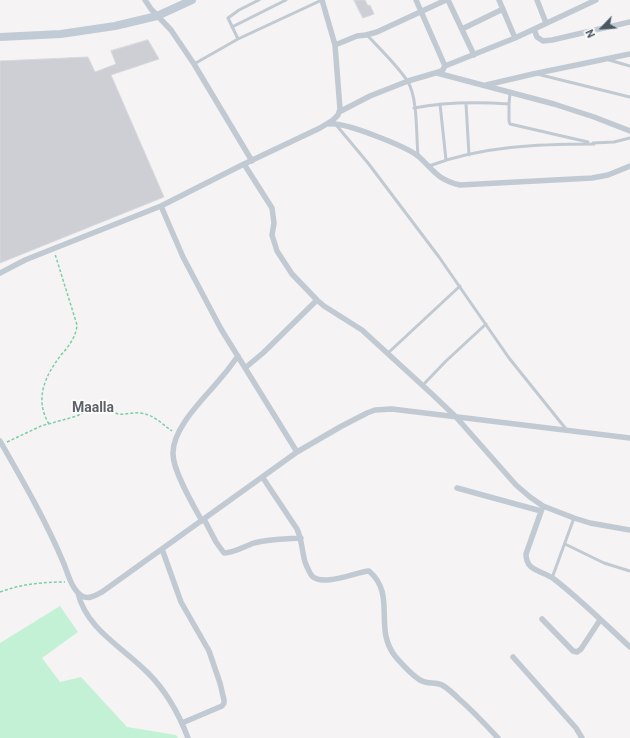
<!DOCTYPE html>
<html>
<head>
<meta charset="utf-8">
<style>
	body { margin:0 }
	#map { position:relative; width:630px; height:738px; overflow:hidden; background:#f5f3f3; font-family:Roboto,sans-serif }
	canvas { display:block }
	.north { position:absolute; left:582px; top:8px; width:40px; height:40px; -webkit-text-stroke:3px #fff; paint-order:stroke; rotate:245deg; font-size:11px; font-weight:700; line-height:16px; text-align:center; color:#4a5661 }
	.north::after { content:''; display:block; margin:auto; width:14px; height:18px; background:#4a5661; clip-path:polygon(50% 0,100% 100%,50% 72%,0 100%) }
</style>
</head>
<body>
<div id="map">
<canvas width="630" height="738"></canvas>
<div class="north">N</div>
</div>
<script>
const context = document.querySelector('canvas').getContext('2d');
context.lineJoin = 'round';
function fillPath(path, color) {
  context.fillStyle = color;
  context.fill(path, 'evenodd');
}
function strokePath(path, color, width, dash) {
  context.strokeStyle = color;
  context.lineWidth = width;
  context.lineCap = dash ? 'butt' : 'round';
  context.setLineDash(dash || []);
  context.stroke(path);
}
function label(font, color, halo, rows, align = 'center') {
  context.font = font + ' Roboto,sans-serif';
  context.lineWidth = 3;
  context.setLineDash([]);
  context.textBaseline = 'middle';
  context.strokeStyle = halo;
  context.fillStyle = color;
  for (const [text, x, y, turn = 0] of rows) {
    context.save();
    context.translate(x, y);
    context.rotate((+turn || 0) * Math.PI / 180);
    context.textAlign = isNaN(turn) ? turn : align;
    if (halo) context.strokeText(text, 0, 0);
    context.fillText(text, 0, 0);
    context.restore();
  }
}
const green = new Path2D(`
	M60 606 78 632 42 658 60 682 81 677 127 727 176 735 178 738H0V643Z`);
const building = new Path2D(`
	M354 0H365L368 6 370 5 374 14 363 18Z
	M148 40 159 59 111 75 164 197 0 263V61L88 57 95 72 116 64 111 51Z`);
const path = new Path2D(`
	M49 424C34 399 45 376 61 355 69 346 76 337 77 325L55 254
	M7 442 41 426 77 416 100 403C108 404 111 412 118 414 125 415 133 412 140 413 153 414 162 424 172 431
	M0 592C22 584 42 582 65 582`);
const lane = new Path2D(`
	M232 27 286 0
	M367 35C379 48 399 67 408 82 418 99 416 135 418 155
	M238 39 228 18 239 10 259 0
	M609 60 630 66
	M194 64 238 39 322 0
	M537 74 630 97
	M440 104 446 160
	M466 104 469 155
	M509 104V121L510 124 588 142
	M414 108C445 102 478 102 509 104L510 93
	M337 126 368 163 439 257 509 358 566 429
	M593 143 614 142 630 138
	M429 166C481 146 539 144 594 144
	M388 353 460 286
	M423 385 446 361 486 324
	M565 544 604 563 630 571
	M552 578 574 518`);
const street = new Path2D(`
	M145 0 151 9 171 30 194 64 252 161
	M416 0 445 66
	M448 0 474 55
	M499 0 515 38
	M537 0 546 23
	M462 29 503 9
	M534 29 537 37 543 41 552 40 630 22
	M335 45 357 36 366 35 377 32 446 0
	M437 73 554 104 594 117 630 131
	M486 85 533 74 630 54
	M339 112 370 96 408 81 442 71 445 66 515 38 596 0
	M329 124C345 122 405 146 418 156 434 170 437 180 460 185L592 178 608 175 630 166
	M244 164 272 208 274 223 272 235 277 251 292 274 317 300 324 306 362 330 433 395 456 417 516 485 530 497 543 506 574 518 590 523 630 530
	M161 206 183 257 221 329 297 452
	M0 273 25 260 161 206 244 164 320 128 333 120 338 115 340 109 335 45 322 0
	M245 368 263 353 317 300
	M0 441C23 481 46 521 64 564 68 574 72 590 82 596 89 600 96 595 102 592L297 452 340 427 367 413 375 410 392 409 630 438
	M263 478 297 529C302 540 302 551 305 562 307 567 309 572 312 576 323 587 356 572 369 571 397 595 373 628 395 656 402 664 412 676 422 681 428 684 436 682 442 685 449 689 454 694 459 699 473 711 485 724 498 738
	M457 488 541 511
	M543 506 526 554C526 572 542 570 554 579 581 600 605 624 630 647
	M204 519 216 542 224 553C234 553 245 546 254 543 269 539 285 539 301 538
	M202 521C193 505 173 471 173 454 172 430 201 401 215 385 223 376 231 366 238 356
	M162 549 181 602 209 651 220 683 224 700V703L222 706 182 723
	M78 593C86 629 124 648 148 673 166 691 179 714 188 738
	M542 619 573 651 577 652 581 649 600 620
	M513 657 576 728 582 738`);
const secondary = new Path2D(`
	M0 37 61 34 115 26 157 16 192 0`);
const districtNames = [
	["Maalla",93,408]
];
fillPath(green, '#c3f1d5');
fillPath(building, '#cdcfd5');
strokePath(building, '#d7d9de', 1);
strokePath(path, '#7ad0a6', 1.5, [3, 2]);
strokePath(lane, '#c1cad2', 3);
strokePath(street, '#c1cad2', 5.5);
strokePath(secondary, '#c1cbd6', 8);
label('bold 14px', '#5f6368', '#fff', districtNames);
</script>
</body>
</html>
